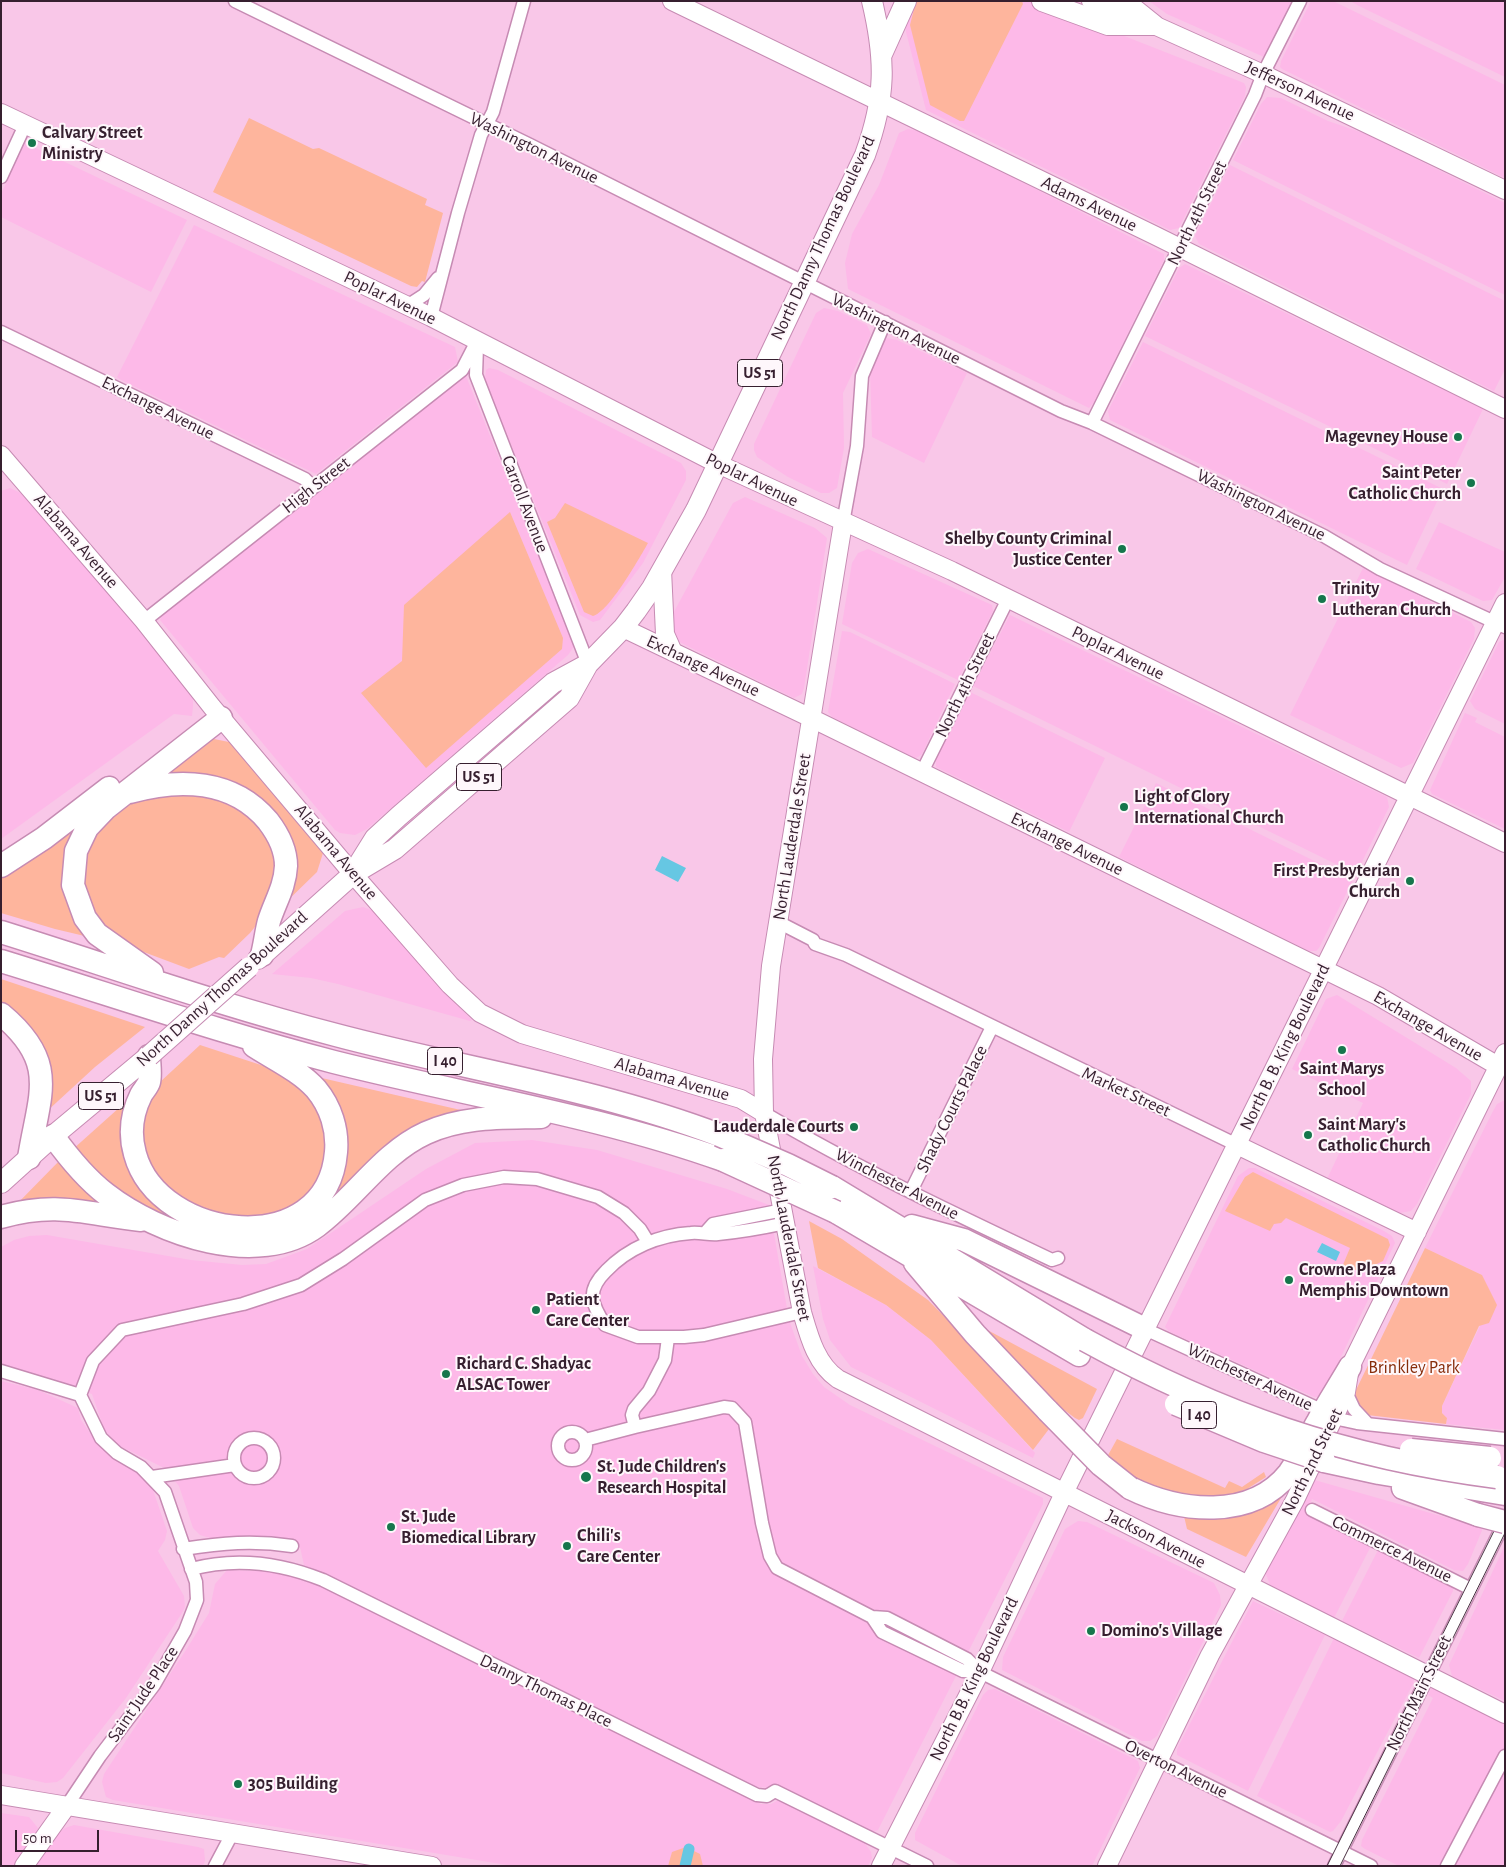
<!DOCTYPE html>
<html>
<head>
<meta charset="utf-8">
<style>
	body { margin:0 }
	#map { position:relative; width:1506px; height:1867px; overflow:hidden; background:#f9c7e8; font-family:"Alegreya Sans",sans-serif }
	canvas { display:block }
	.frame { position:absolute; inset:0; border:2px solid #361f2f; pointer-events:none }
	.scale { position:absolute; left:15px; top:1830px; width:84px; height:22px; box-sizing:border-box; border:2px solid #361f2f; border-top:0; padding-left:6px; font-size:15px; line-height:18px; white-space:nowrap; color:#361f2f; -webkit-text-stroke:4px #fef7fb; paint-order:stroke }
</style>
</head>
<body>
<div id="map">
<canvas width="1506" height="1867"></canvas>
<div class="frame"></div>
<div class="scale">50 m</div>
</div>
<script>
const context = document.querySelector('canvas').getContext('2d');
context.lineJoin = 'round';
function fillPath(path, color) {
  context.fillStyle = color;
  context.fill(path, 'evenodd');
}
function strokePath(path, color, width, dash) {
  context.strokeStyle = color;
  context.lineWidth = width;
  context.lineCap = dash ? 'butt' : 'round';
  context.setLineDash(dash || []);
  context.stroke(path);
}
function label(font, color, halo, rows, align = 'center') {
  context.font = font + ' "Alegreya Sans",sans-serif';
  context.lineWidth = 4;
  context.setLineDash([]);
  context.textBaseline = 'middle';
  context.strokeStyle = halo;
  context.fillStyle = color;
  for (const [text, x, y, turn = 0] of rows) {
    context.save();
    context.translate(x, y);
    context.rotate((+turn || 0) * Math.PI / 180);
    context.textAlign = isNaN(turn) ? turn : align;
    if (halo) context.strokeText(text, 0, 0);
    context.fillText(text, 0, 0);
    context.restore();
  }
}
const built = new Path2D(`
	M911 1H1035L1244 83 1246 87 1245 96 1179 228 1170 230 926 110 906 32V21Z
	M1149 1H1292L1264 57 1167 14Z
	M1311 1H1333L1505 85V178L1282 69 1280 67 1281 61Z
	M1350 1H1505V77L1359 6Z
	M1267 97 1281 98 1328 121 1366 134 1505 203V295L1233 160 1261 104Z
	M908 129 918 131 974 158 1164 254V260L1094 402 1089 408 848 289 845 263 852 234 879 185 899 133Z
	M25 143 187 220 151 292 1 217V194Z
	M1230 165 1505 301V369L1494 391 1199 244 1195 236Z
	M194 225 455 347 458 362 316 474 121 380 117 377Z
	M1185 264 1483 409 1447 484 1145 336 1179 268Z
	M824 308 838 311 867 325 871 334 843 393 844 448 837 488 829 493H821L788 477 757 457 754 450V444L816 313Z
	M887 338 897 340 967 373 924 463 872 437 870 370 881 343Z
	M1143 342 1443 489 1407 565 1110 420 1108 411Z
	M489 368 498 370 681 463 686 471V480L643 563 600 620 593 622 580 615 485 380 486 370Z
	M466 376 573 642V648L568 655 367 829 355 835 340 833 335 830 160 620 163 614Z
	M10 488 27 496 42 513 193 696V706L192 716 174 714 1 839V491Z
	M745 497 815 528 827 538 804 688 802 694 794 698 681 643 676 639 669 621 733 503Z
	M1439 522 1505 552V577L1492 600 1483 601 1416 569Z
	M868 549 992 605 993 611 958 680 842 624 852 563 858 553Z
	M1363 568 1471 622 1475 628 1474 639 1413 763 1401 768 1290 715Z
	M1010 615 1387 797 1389 807 1356 874 973 686Z
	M842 631 850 632 955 684 922 754 918 757 915 758 832 717 828 712Z
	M1503 640H1505V724L1475 709 1470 701 1499 642Z
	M970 692 1105 758 1069 832 936 767V759Z
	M1465 713 1477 718 1475 722 1505 737V829L1432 794 1430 790Z
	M1156 783 1353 880 1319 948 1316 951H1309L1119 857Z
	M363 907 374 911 448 996 472 1020 470 1021 338 984 311 978 272 974 345 911Z
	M1337 995 1456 1068 1471 1081V1094L1417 1204 1411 1211 1400 1213 1327 1179 1363 1103 1292 1069 1326 999Z
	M1505 1100V1430L1446 1424 1447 1418 1442 1413V1406L1480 1326 1482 1275 1425 1248 1492 1113 1497 1104Z
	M532 1140 597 1150 727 1189 769 1205 789 1320 802 1356 813 1374 824 1387 850 1405 1043 1498V1504L878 1830 872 1832 784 1790 752 1786 304 1565 300 1547 281 1540 256 1537 210 1538 200 1535 193 1528 179 1486 164 1468 118 1445 104 1429 92 1394 1 1364V1247L14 1240 29 1236 47 1235 191 1260 242 1265 266 1264 307 1249 426 1169 475 1143Z
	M1249 1168H1255L1384 1231 1392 1236 1395 1243 1322 1397H1314L1170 1332 1165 1327 1238 1176Z
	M813 1266 886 1305 931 1340 1035 1453 1033 1458 851 1367 830 1340 823 1319Z
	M1 1381 38 1390 78 1408 81 1420 95 1440 117 1461 139 1472 152 1487 167 1531 165 1540 158 1551 184 1596 185 1607 182 1613 126 1698 63 1778 57 1782 46 1783 1 1773Z
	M1311 1479 1483 1528 1468 1564 1463 1571 1454 1570 1312 1499 1306 1514 1371 1546 1334 1618 1270 1585 1266 1574 1268 1567Z
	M1078 1521 1087 1522 1214 1583 1220 1595 1221 1605 1157 1736 1150 1741H1142L1002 1670 1003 1657 1065 1529Z
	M1505 1545V1701L1452 1676 1449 1665Z
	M1379 1548 1453 1585V1591L1419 1658 1342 1621Z
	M227 1570 263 1571 294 1576 316 1584 761 1804H771L780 1799 864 1842 871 1852 872 1858 868 1866H513L113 1800 106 1797 102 1782 104 1774 186 1650 209 1613 215 1584Z
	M1253 1601 1325 1635 1248 1791 1177 1755V1749Z
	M1334 1638 1404 1672 1414 1679 1413 1684 1341 1821 1333 1831 1330 1832 1257 1796Z
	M1436 1687 1450 1693 1448 1696 1505 1724V1748L1443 1866H1399L1365 1849 1361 1846 1362 1840 1433 1698 1428 1695 1431 1689Z
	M995 1689 1138 1761 1140 1768 1092 1866H962L915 1840V1833L983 1695 988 1690Z
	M1505 1764V1866H1455Z
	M1 1813 29 1817 38 1828 36 1834 15 1866H1Z
	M74 1825 198 1847 204 1849 205 1861 203 1866H35L55 1836 65 1828Z`);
const green = new Path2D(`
	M916 1H1022L1023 4 964 121H960L930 105 910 25Z
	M249 118 313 149 319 148 427 199 425 205 443 213 425 282 422 281 417 287 411 286 213 192Z
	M565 503 648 543C639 559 609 612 593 616L584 612 547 522 555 518Z
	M510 512 563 638 562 649 426 768 361 693 402 661 404 605Z
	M214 739 234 743 310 833 323 853 317 872 280 908 289 883 265 806 167 776 164 772 207 741Z
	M187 791 235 803 269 835 279 873 262 918 250 933 224 958 219 957 189 969 125 945 105 931 91 910 81 875 88 839 124 806 142 797Z
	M91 809 68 853 93 938 55 929 1 913V872Z
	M1 979 145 1027 95 1067 45 1113 47 1095 1 1007Z
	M200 1045 264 1066 288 1078 306 1091 327 1127V1164L307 1202 275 1217 232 1218 189 1204 155 1177 140 1137 146 1095Z
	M313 1076 478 1114C454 1118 426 1123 406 1137 337 1186 316 1257 215 1235 194 1230 173 1225 154 1215 124 1200 88 1180 72 1150L139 1090C137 1103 127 1114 127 1129 127 1186 171 1214 221 1227 242 1233 267 1235 288 1226 331 1207 352 1157 335 1112 330 1099 320 1088 311 1078Z
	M62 1158 119 1212 12 1209Z
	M1253 1172 1388 1239 1390 1245 1383 1261C1369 1268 1357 1273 1342 1267L1350 1248 1286 1218 1281 1223 1274 1224 1270 1231 1225 1211 1245 1177Z
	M809 1221 842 1239 928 1300 1052 1425 1033 1450 931 1340 886 1305 818 1268Z
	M1425 1248 1482 1275 1497 1305 1489 1323 1479 1326 1442 1406V1413L1447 1418 1446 1424 1367 1415C1358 1411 1354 1400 1356 1390Z
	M980 1326 1097 1389 1083 1418 1079 1420 1075 1418 1048 1398Z
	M1117 1439 1225 1488 1229 1481 1242 1487 1264 1472 1266 1477 1247 1489 1229 1495 1185 1497 1138 1482 1107 1457Z
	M1287 1488 1246 1557 1187 1529 1184 1516 1222 1518Z
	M686 1847 700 1854 703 1866H668L672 1852Z`);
const water = new Path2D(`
	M662 856 686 868 678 882 655 870Z
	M1322 1243 1340 1252 1336 1261 1317 1252Z`);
const canal = new Path2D(`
	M685 1866 689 1849`);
const street = new Path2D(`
	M235 1 530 145 1061 411 1092 423 1324 536 1380 569 1505 627
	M1 177 25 125
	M407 306 424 295 438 278
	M431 317 458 213 481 135 493 112 524 1
	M1 332 305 479 313 487
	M477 346 476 375 588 664
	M1092 423 1255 95 1263 74 1300 1
	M843 523 857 446 862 376 885 322
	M144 621 462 370 477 341
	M922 772 1008 599
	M778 922 813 940 815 944 846 955 1237 1145
	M764 1113C857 1168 955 1214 1052 1260L1058 1258
	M911 1191 992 1027
	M786 1223C763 1228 741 1232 718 1234 709 1235 700 1232 691 1233 659 1235 628 1248 606 1271 586 1291 591 1303 605 1325L638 1337H684L704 1335 802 1312
	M705 1233 713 1224 783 1210
	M1145 1329 1343 1420 1357 1423 1505 1439
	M1 1371 80 1395 101 1438 117 1453 141 1467 165 1492 196 1582 197 1600 185 1631 154 1685 100 1756 66 1807
	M1346 1392 1354 1409 1367 1423
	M80 1395 93 1361 122 1330 243 1304 301 1285 343 1259 425 1200 463 1185 504 1177 537 1179 598 1197 624 1213 640 1229 648 1242
	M635 1427 724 1407 732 1408 745 1422 762 1523 770 1556 777 1568 872 1617 887 1618 967 1659 980 1672 1371 1866
	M558 1446a14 14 0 1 1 28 0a14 14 0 1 1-28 0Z
	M234 1458a20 20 0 1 1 40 0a20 20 0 1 1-40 0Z
	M585 1440 635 1427 632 1415 634 1409 649 1391 665 1360 668 1338
	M152 1477 235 1465
	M1312 1510 1471 1589
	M183 1549C222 1543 253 1540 292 1546
	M191 1569C236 1557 281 1563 323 1580L757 1795 767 1796 775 1791 927 1866
	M872 1617 882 1632 963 1671 980 1672
	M215 1866 232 1834
	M1334 1866 1505 1521
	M1447 1866 1505 1756`);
const secondary = new Path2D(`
	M672 1 1154 235 1505 409
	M1091 1 1154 25 1263 74 1505 190
	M1 113 431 317 718 464 952 571 1505 843
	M1 455 144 621 212 707 353 874 450 985 480 1013 522 1034 741 1099 764 1113
	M843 523 771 966 763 1059 764 1113 802 1312C809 1336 816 1364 838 1379L1505 1714
	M662 570 665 634 673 652
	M623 628 811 718 1378 996 1498 1066
	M1237 1145 1417 1232
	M1 1795 432 1866
	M24 1866 66 1807
	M881 1866 980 1672 1065 1491 1505 603
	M1107 1866 1210 1655 1295 1500 1346 1392 1350 1367 1505 1053`);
const primary = new Path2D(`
	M1042 1 1108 25H1154
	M1124 1 1154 25
	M882 54 906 1
	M355 870 375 838 399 816 553 683 588 664
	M258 959 353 874 395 849 569 698 588 664 623 628 636 611 652 588 696 510 865 155C886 97 886 60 872 1
	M1 1183 53 1136 149 1056`);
const highway = new Path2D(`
	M130 792C179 778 233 779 268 821 278 834 286 850 286 866 285 887 275 902 269 921 266 932 265 944 262 955
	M1 866 44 838 109 788
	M1 932C113 967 223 1006 336 1035 464 1069 595 1088 719 1135
	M1 961C112 995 222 1033 334 1062 464 1095 597 1115 723 1160
	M152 973 97 934 85 918 73 885 76 851 87 828 106 808 221 718
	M1 1014C60 1063 39 1094 29 1158
	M149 1056C149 1063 151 1075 149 1082 148 1086 143 1091 141 1095 132 1113 129 1133 135 1154 159 1242 327 1262 336 1152 338 1130 331 1107 316 1089 300 1071 274 1059 254 1046
	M53 1136C69 1158 85 1178 106 1194 159 1235 258 1269 317 1226 355 1198 382 1153 426 1133 463 1116 502 1118 541 1117
	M832 1187 1085 1340
	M836 1212 1079 1355
	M1 1217C58 1201 85 1214 141 1220
	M912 1226 964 1240 1145 1329
	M915 1263 975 1334 1048 1411
	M1324 1461 1379 1473 1505 1494
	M1130 1488C1179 1512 1251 1521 1289 1473 1300 1458 1308 1439 1317 1423 1327 1404 1339 1386 1350 1367
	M1403 1488 1478 1515`);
const tram = new Path2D(`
	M1327 1866 1505 1509
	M1340 1866 1505 1533`);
const primaryBridge = new Path2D(`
	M149 1056 249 967`);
const highwayBridge = new Path2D(`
	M719 1135 788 1165 832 1187
	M723 1160 836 1212
	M1085 1340C1220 1414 1345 1458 1497 1477
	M1176 1404 1264 1441 1324 1461
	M1048 1411 1101 1465 1130 1488
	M1411 1450 1490 1458
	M1478 1515 1505 1522`);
const markers = [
	[32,143,5,"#16764c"],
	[1458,437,5,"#16764c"],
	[1471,483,5,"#16764c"],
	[1122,549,5,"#16764c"],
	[1322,599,5,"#16764c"],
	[1124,807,5,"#16764c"],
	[1410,881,5,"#16764c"],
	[1342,1050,5,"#16764c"],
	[854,1127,5,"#16764c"],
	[1308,1135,5,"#16764c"],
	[1289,1280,5,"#16764c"],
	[536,1310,5,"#16764c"],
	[446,1374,5,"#16764c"],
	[586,1477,6,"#16764c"],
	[391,1527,5,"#16764c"],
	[567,1546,5,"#16764c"],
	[1091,1631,5,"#16764c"],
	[238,1784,5,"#16764c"]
];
const shields = [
	[760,373,45],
	[479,777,45],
	[445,1061,35],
	[101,1096,45],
	[1199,1415,35]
];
const shieldNames = [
	["US 51",760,373],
	["US 51",479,777],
	["I 40",445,1061],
	["US 51",101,1096],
	["I 40",1199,1415]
];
const streetNames = [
	["Jefferson Avenue",1300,91,25],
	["Washington Avenue",534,148,26],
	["Adams Avenue",1089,204,26],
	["North 4th Street",1197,213,-64],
	["North Danny Thomas Boulevard",823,238,-65],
	["Poplar Avenue",390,298,26],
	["Washington Avenue",896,329,26],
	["Exchange Avenue",158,408,26],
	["Poplar Avenue",752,480,26],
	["High Street",316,485,-38],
	["Carroll Avenue",525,504,69],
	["Washington Avenue",1261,505,26],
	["Alabama Avenue",76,541,49],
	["Poplar Avenue",1118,653,26],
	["Exchange Avenue",703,666,25],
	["North 4th Street",965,685,-64],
	["North Lauderdale Street",792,837,-81],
	["Exchange Avenue",1067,844,26],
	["Alabama Avenue",336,852,50],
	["North Danny Thomas Boulevard",222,989,-42],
	["Exchange Avenue",1428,1026,30],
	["North B. B. King Boulevard",1285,1047,-64],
	["Alabama Avenue",672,1079,16],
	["Market Street",1126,1092,25],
	["Shady Courts Palace",952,1109,-64],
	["Winchester Avenue",897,1184,27],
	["North Lauderdale Street",789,1238,79],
	["Winchester Avenue",1250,1377,25],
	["North 2nd Street",1312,1462,-64],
	["Jackson Avenue",1156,1539,27],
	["Commerce Avenue",1392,1549,26],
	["North B.B. King Boulevard",974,1679,-64],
	["Danny Thomas Place",546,1691,26],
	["North Main Street",1419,1693,-64],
	["Saint Jude Place",143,1694,-56],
	["Overton Avenue",1176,1769,26]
];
const poiNames = [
	["Calvary Street",42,133],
	["Ministry",42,154],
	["Magevney House",1448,437,"right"],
	["Saint Peter",1461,473,"right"],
	["Catholic Church",1461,494,"right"],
	["Shelby County Criminal",1112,539,"right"],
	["Justice Center",1112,560,"right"],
	["Trinity",1332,589],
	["Lutheran Church",1332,610],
	["Light of Glory",1134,797],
	["International Church",1134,818],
	["First Presbyterian",1400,871,"right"],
	["Church",1400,892,"right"],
	["Saint Marys",1342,1069,"center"],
	["School",1342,1090,"center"],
	["Saint Mary's",1318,1125],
	["Catholic Church",1318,1146],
	["Lauderdale Courts",844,1127,"right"],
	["Crowne Plaza",1299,1270],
	["Memphis Downtown",1299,1291],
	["Patient",546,1300],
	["Care Center",546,1321],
	["Richard C. Shadyac",456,1364],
	["ALSAC Tower",456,1385],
	["St. Jude Children's",597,1467],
	["Research Hospital",597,1488],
	["St. Jude",401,1517],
	["Biomedical Library",401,1538],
	["Chili's",577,1536],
	["Care Center",577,1557],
	["Domino's Village",1101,1631],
	["305 Building",248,1784]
];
const parkNames = [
	["Brinkley Park",1414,1368]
];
fillPath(built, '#fdb9e8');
fillPath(green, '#feb59d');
fillPath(water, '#66c7e3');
strokePath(canal, '#66c7e3', 11);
strokePath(street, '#c68bb3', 15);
strokePath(secondary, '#c68bb3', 20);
strokePath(primary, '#c68bb3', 22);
strokePath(highway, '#c68bb3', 25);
strokePath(street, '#fff', 12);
strokePath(secondary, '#fff', 18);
strokePath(primary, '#fff', 20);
strokePath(highway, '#fff', 22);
strokePath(tram, '#4a3042', 1);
strokePath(primaryBridge, '#c68bb3', 22, []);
strokePath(highwayBridge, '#c68bb3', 25, []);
strokePath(primaryBridge, '#fff', 20);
strokePath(highwayBridge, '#fff', 22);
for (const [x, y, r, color] of markers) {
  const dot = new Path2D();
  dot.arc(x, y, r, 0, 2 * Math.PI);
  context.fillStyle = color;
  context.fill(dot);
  strokePath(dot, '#fef7fb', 2);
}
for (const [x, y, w] of shields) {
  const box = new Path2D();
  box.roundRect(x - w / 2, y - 13.5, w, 27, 4);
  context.fillStyle = '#fef7fb';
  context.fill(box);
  strokePath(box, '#361f2f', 1);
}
label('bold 16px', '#361f2f', null, shieldNames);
label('18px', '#361f2f', '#fef7fb', streetNames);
label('bold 18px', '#361f2f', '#fef7fb', poiNames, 'left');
label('18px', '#872d0b', '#fef7fb', parkNames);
</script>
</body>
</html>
